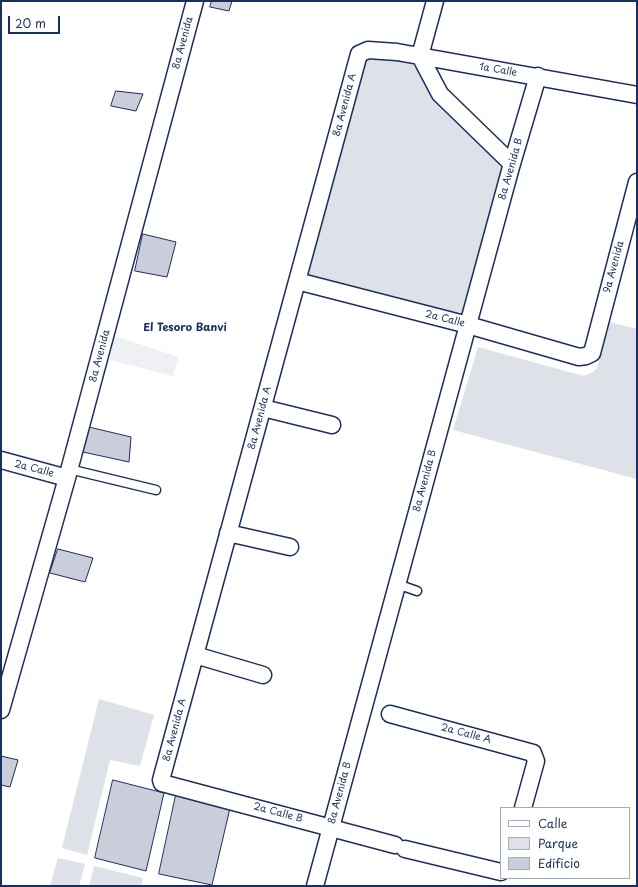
<!DOCTYPE html>
<html>
<head>
<meta charset="utf-8">
<style>
	body { margin:0 }
	#map { position:relative; width:638px; height:887px; overflow:hidden; background:#fff; font-family:"Playpen Sans",sans-serif }
	canvas { display:block }
	.frame { position:absolute; inset:0; border:2px solid #1b2f5e; pointer-events:none }
	.legend { position:absolute; left:500px; top:807px; width:130px; height:72px; box-sizing:border-box; background:#fff; border:1px solid #a4acbf; margin:0; padding:5px 7px; list-style:none; font-size:12px; color:#1b2f5e }
	.legend li { display:flex; align-items:center; gap:8px; height:20px }
	.legend b { width:20px; border:1px solid #a4acbf }
	.scale { position:absolute; left:8px; top:16px; width:52px; height:18px; box-sizing:border-box; border:2px solid #1b2f5e; border-top:0; padding-left:5px; font-size:12px; line-height:14px; white-space:nowrap; color:#1b2f5e; -webkit-text-stroke:3px #fff; paint-order:stroke }
</style>
</head>
<body>
<div id="map">
<canvas width="638" height="887"></canvas>
<div class="frame"></div>
<ul class="legend">
<li><b style="height:5px;background:#fff"></b>Calle</li>
<li><b style="height:11px;background:#dee1e7"></b>Parque</li>
<li><b style="height:11px;background:#caceda"></b>Edificio</li>
</ul>
<div class="scale">20 m</div>
</div>
<script>
const context = document.querySelector('canvas').getContext('2d');
context.lineJoin = 'round';
function fillPath(path, color) {
  context.fillStyle = color;
  context.fill(path, 'evenodd');
}
function strokePath(path, color, width, dash) {
  context.strokeStyle = color;
  context.lineWidth = width;
  context.lineCap = dash ? 'butt' : 'round';
  context.setLineDash(dash || []);
  context.stroke(path);
}
function label(font, color, halo, rows, align = 'center') {
  context.font = font + ' "Playpen Sans",sans-serif';
  context.lineWidth = 3;
  context.setLineDash([]);
  context.textBaseline = 'middle';
  context.strokeStyle = halo;
  context.fillStyle = color;
  for (const [text, x, y, turn = 0] of rows) {
    context.save();
    context.translate(x, y);
    context.rotate((+turn || 0) * Math.PI / 180);
    context.textAlign = isNaN(turn) ? turn : align;
    if (halo) context.strokeText(text, 0, 0);
    context.fillText(text, 0, 0);
    context.restore();
  }
}
const built = new Path2D(`
	M114 336 179 357 173 376 110 360Z`);
const green = new Path2D(`
	M365 56 416 61 505 166 464 318 305 277Z
	M610 322 637 329V479L453 430 478 347 584 376 593 372 597 368Z
	M99 699 154 715 140 766 110 760 87 855 62 848Z
	M58 858 85 864 79 886H50Z
	M94 866 143 878 141 886H89Z`);
const building = new Path2D(`
	M212 1H232L229 11 210 7Z
	M116 91 143 94 136 111 111 106Z
	M143 234 176 242 167 277 135 271Z
	M89 427 131 437 129 462 83 452Z
	M58 549 93 558 85 582 50 573Z
	M1 756 18 760 10 787 1 785Z
	M113 780 164 793 146 871 95 858Z
	M176 795 230 808 212 885 159 874Z`);
const service = new Path2D(`
	M69 469 156 490
	M397 584 417 591`);
const minor = new Path2D(`
	M435 1 420 56 440 94 512 164
	M297 281 468 325 579 357 586 356 592 353 637 182
	M263 408 332 425
	M1 460 67 478
	M228 533 290 547
	M195 655 263 675
	M1 710 67 478 195 1
	M390 714 533 753 536 761 523 808
	M395 845 162 783 161 780 359 54 368 50 397 52 637 95
	M405 849 501 872
	M315 886 511 167 538 76`);
const streetNames = [
	["8a Avenida",183,43,-75],
	["1a Calle",498,70,10],
	["8a Avenida A",345,105,-75],
	["8a Avenida B",511,169,-74],
	["9a Avenida",614,267,-75],
	["2a Calle",445,319,14],
	["8a Avenida",100,356,-75],
	["8a Avenida A",260,418,-75],
	["2a Calle",34,469,15],
	["8a Avenida B",425,481,-75],
	["8a Avenida A",175,730,-75],
	["2a Calle A",466,734,15],
	["8a Avenida B",340,793,-75],
	["2a Calle B",278,813,15]
];
const neighbourhoodNames = [
	["El Tesoro Banvi",185,328]
];
fillPath(built, '#eff0f4');
fillPath(green, '#dee1e7');
fillPath(building, '#caceda');
strokePath(building, '#1b2f5e', 1);
strokePath(service, '#1b2f5e', 11);
strokePath(minor, '#1b2f5e', 19);
strokePath(service, '#fff', 8);
strokePath(minor, '#fff', 16);
label('10px', '#1b2f5e', '#fff', streetNames);
label('bold 11px', '#1b2f5e', '#fff', neighbourhoodNames);
</script>
</body>
</html>
